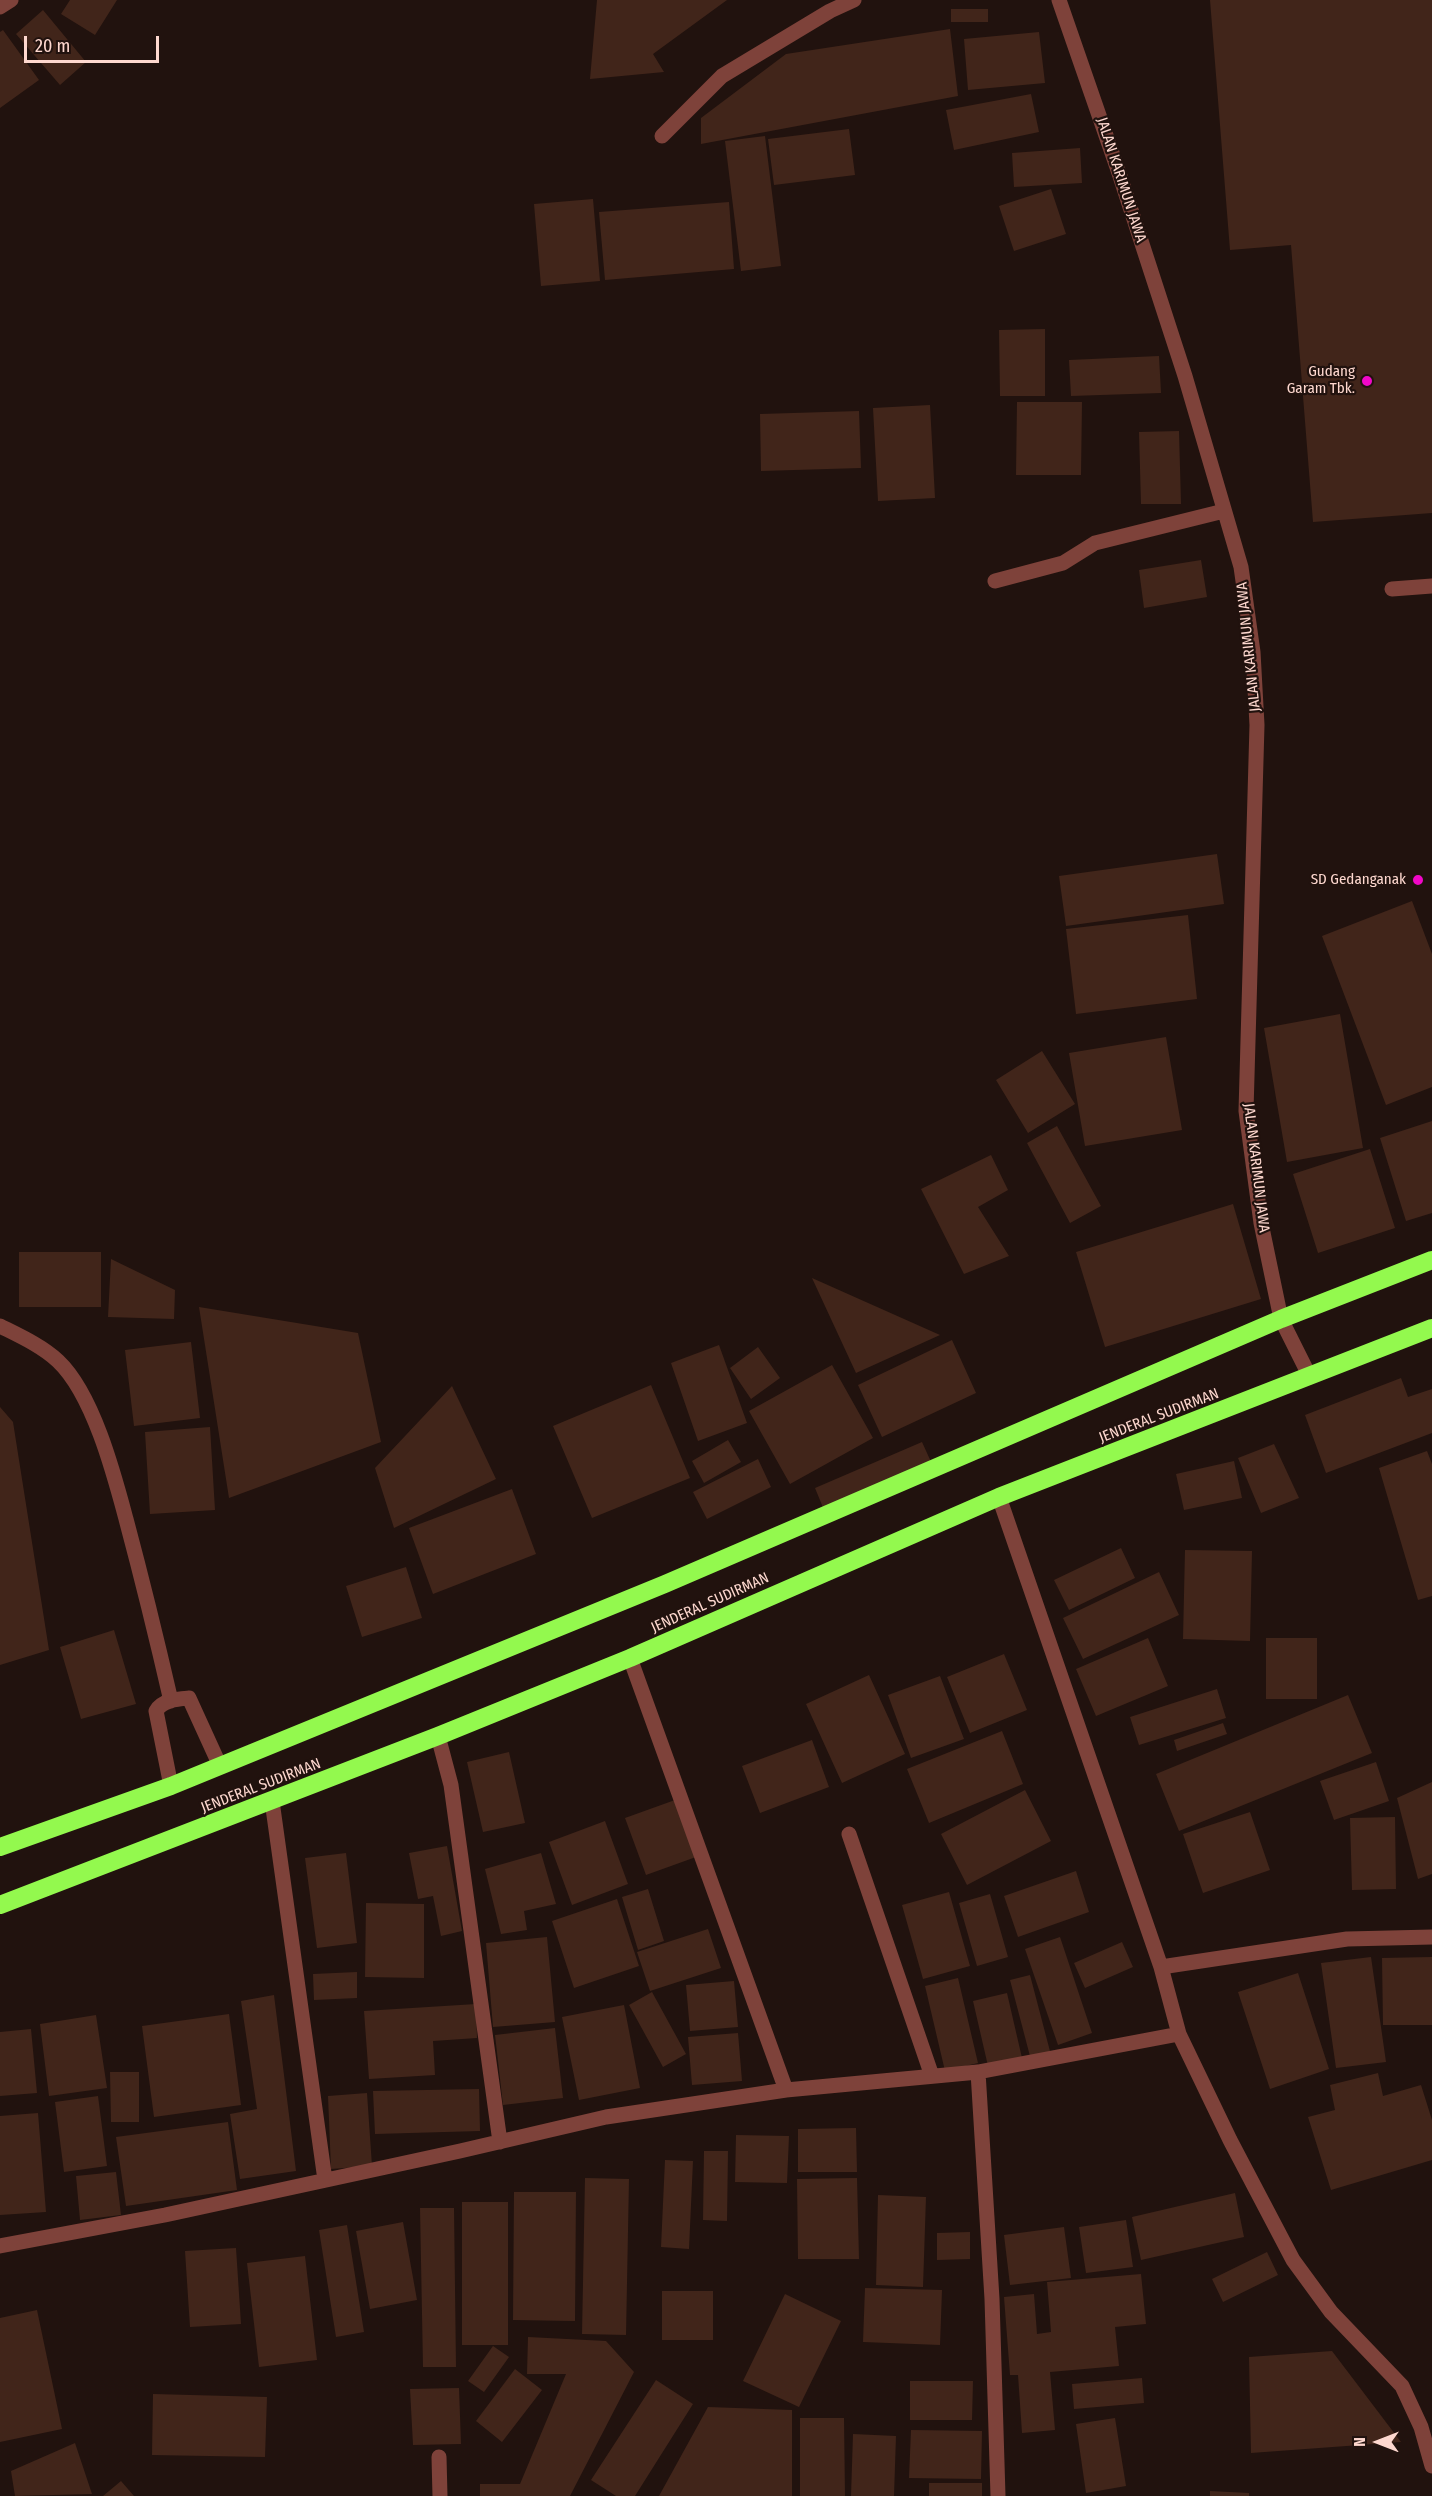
<!DOCTYPE html>
<html>
<head>
<meta charset="utf-8">
<style>
	body { margin:0 }
	#map { position:relative; width:1432px; height:2496px; overflow:hidden; background:#21120e; font-family:"Fira Sans Condensed",sans-serif }
	canvas { display:block }
	.north { position:absolute; left:1348px; top:2412px; width:60px; height:60px; -webkit-text-stroke:4px #21120e; paint-order:stroke; rotate:270deg; font-size:16px; font-weight:700; line-height:24px; text-align:center; color:#fed8cf }
	.north::after { content:''; display:block; margin:auto; width:21px; height:27px; background:#fed8cf; clip-path:polygon(50% 0,100% 100%,50% 72%,0 100%) }
	.scale { position:absolute; left:24px; top:36px; width:135px; height:27px; box-sizing:border-box; border:3px solid #fed8cf; border-top:0; padding-left:8px; font-size:18px; line-height:21px; white-space:nowrap; color:#fed8cf; -webkit-text-stroke:4px #21120e; paint-order:stroke }
</style>
</head>
<body>
<div id="map">
<canvas width="1432" height="2496"></canvas>
<div class="north">N</div>
<div class="scale">20 m</div>
</div>
<script>
const context = document.querySelector('canvas').getContext('2d');
context.lineJoin = 'round';
function fillPath(path, color) {
  context.fillStyle = color;
  context.fill(path, 'evenodd');
}
function strokePath(path, color, width, dash) {
  context.strokeStyle = color;
  context.lineWidth = width;
  context.lineCap = dash ? 'butt' : 'round';
  context.setLineDash(dash || []);
  context.stroke(path);
}
function label(font, color, halo, rows, align = 'center') {
  context.font = font + ' "Fira Sans Condensed",sans-serif';
  context.lineWidth = 4.5;
  context.setLineDash([]);
  context.textBaseline = 'middle';
  context.strokeStyle = halo;
  context.fillStyle = color;
  for (const [text, x, y, turn = 0] of rows) {
    context.save();
    context.translate(x, y);
    context.rotate((+turn || 0) * Math.PI / 180);
    context.textAlign = isNaN(turn) ? turn : align;
    if (halo) context.strokeText(text, 0, 0);
    context.fillText(text, 0, 0);
    context.restore();
  }
}
const building = new Path2D(`
	M70 0H117L95 35 61 14Z
	M597 0H727L653 54 664 72 590 79Z
	M1210 0H1432V513L1313 522 1291 245 1230 250Z
	M951 9H988V22H951Z
	M43 10 86 62 60 85 16 34Z
	M950 29 958 96 701 144V118L786 54Z
	M3 30 39 80 0 108V32Z
	M1039 32 1045 83 968 90 964 39Z
	M1031 94 1039 132 954 150 946 110Z
	M849 129 855 175 774 185 768 139Z
	M765 136 781 266 741 271 725 141Z
	M1080 148 1082 183 1014 187 1012 153Z
	M1051 189 1066 234 1014 251 999 206Z
	M593 199 600 281 541 286 534 204Z
	M729 202 734 269 605 280 599 212Z
	M1045 329V396H1000L999 330Z
	M1159 356 1161 393 1071 396 1069 360Z
	M1017 402H1082L1081 475H1016Z
	M930 405 935 498 878 501 873 408Z
	M859 411 861 468 761 471 760 414Z
	M1179 431 1181 504H1141L1139 432Z
	M1201 560 1207 597 1144 608 1139 570Z
	M1217 854 1224 904 1066 926 1059 876Z
	M1412 901 1432 954V1087L1386 1105 1322 936Z
	M1188 915 1197 999 1076 1014 1066 929Z
	M1340 1014 1363 1148 1287 1162 1264 1028Z
	M1166 1037 1182 1130 1085 1146 1069 1053Z
	M1042 1051 1075 1104 1028 1133 996 1080Z
	M1432 1121V1213L1406 1221 1380 1138Z
	M1057 1126 1101 1206 1070 1223 1027 1143Z
	M1370 1149 1395 1228 1318 1253 1293 1174Z
	M991 1155 1008 1190 978 1207 1009 1256 964 1274 921 1189Z
	M1233 1204 1261 1299 1105 1347 1076 1252Z
	M19 1252H101V1307H19Z
	M111 1259 175 1290 174 1319 108 1317Z
	M812 1278 940 1335 856 1373Z
	M199 1307 358 1333 381 1442 229 1498Z
	M952 1340 976 1393 882 1437 858 1385Z
	M191 1342 200 1418 134 1426 125 1350Z
	M719 1345 747 1423 698 1441 671 1363Z
	M758 1347 780 1378 751 1399 730 1368Z
	M832 1365 873 1438 790 1484 749 1411Z
	M1401 1378 1408 1397 1432 1389V1433L1326 1473 1305 1415Z
	M651 1385 690 1478 592 1518 553 1426Z
	M452 1386 496 1479 394 1528 375 1468Z
	M0 1407 13 1422 49 1650 0 1665Z
	M210 1427 215 1510 150 1514 145 1432Z
	M728 1440 741 1462 704 1483 692 1461Z
	M922 1442 932 1464 824 1510 815 1488Z
	M1274 1444 1299 1498 1261 1513 1238 1458Z
	M1427 1451 1432 1464V1596L1418 1600 1379 1468Z
	M758 1459 771 1487 707 1519 693 1492Z
	M1234 1461 1242 1498 1184 1510 1176 1474Z
	M512 1489 536 1554 433 1594 409 1528Z
	M1121 1548 1135 1578 1069 1610 1054 1580Z
	M1185 1550 1252 1551 1250 1641 1183 1639Z
	M406 1567 422 1618 362 1637 346 1586Z
	M1159 1572 1179 1615 1083 1659 1063 1618Z
	M114 1630 136 1704 81 1719 60 1647Z
	M1148 1638 1168 1686 1096 1716 1076 1669Z
	M1266 1638H1317V1699H1266Z
	M1004 1654 1027 1710 970 1733 947 1677Z
	M869 1675 905 1754 842 1783 806 1704Z
	M940 1676 964 1739 911 1758 888 1695Z
	M1217 1689 1226 1718 1139 1745 1130 1717Z
	M1348 1695 1372 1753 1179 1831 1156 1774Z
	M1223 1723 1227 1734 1177 1751 1174 1740Z
	M1002 1731 1023 1784 929 1823 907 1769Z
	M812 1740 829 1787 760 1813 742 1766Z
	M509 1752 525 1823 483 1832 467 1762Z
	M1376 1762 1389 1801 1334 1820 1320 1781Z
	M1432 1782V1874L1418 1879 1397 1798Z
	M1025 1790 1051 1841 967 1885 941 1834Z
	M675 1800 696 1857 646 1875 625 1818Z
	M1250 1812 1270 1870 1203 1893 1183 1834Z
	M1395 1817 1396 1889 1352 1890 1350 1818Z
	M605 1821 628 1884 572 1905 549 1842Z
	M447 1846 462 1931 441 1936 433 1896 418 1899 409 1853Z
	M346 1853 357 1943 317 1948 305 1858Z
	M541 1853 556 1904 524 1911 527 1930 501 1934 485 1869Z
	M1076 1871 1089 1912 1018 1937 1004 1896Z
	M648 1889 664 1941 638 1950 622 1897Z
	M949 1892 970 1966 923 1979 902 1905Z
	M990 1894 1008 1957 977 1966 959 1903Z
	M617 1899 639 1966 574 1988 552 1921Z
	M366 1903 424 1904V1978L365 1977Z
	M708 1929 721 1968 650 1991 637 1952Z
	M547 1937 555 2022 493 2027 486 1943Z
	M1060 1937 1092 2033 1058 2045 1025 1949Z
	M1122 1942 1133 1967 1085 1988 1074 1963Z
	M1371 1957 1386 2062 1336 2068 1321 1963Z
	M1432 1957V2025H1383L1382 1958Z
	M357 1972V1998L314 2000 313 1974Z
	M1298 1973 1329 2069 1270 2089 1238 1992Z
	M1030 1975 1051 2055 1031 2060 1010 1980Z
	M958 1978 978 2063 945 2071 925 1986Z
	M734 1981 738 2027 690 2031 686 1985Z
	M652 1992 686 2054 663 2067 629 2005Z
	M1007 1993 1022 2058 988 2066 973 2001Z
	M274 1995 296 2171 240 2179 230 2114 257 2109 241 2001Z
	M476 2004 477 2038 433 2041 435 2075 369 2079 364 2011Z
	M624 2005 640 2088 579 2100 562 2017Z
	M229 2014 241 2105 154 2117 142 2026Z
	M96 2015 107 2088 49 2096 40 2024Z
	M555 2028 563 2098 503 2105 495 2035Z
	M31 2029 37 2093 0 2096V2032Z
	M738 2033 742 2081 692 2085 688 2037Z
	M110 2072H139V2122H111Z
	M1378 2073 1383 2096 1421 2085 1432 2120V2160L1331 2190 1308 2117 1335 2110 1330 2085Z
	M479 2089 480 2131 375 2134 373 2091Z
	M367 2093 372 2166 331 2169 328 2096Z
	M98 2096 107 2166 64 2172 55 2102Z
	M38 2113 46 2212 0 2215V2116Z
	M228 2122 237 2190 126 2206 116 2137Z
	M856 2128 857 2172H798V2129Z
	M736 2135 789 2136 787 2183 735 2182Z
	M704 2151H728L727 2221 703 2220Z
	M665 2160 693 2161 689 2249 661 2247Z
	M116 2172 121 2215 80 2220 76 2176Z
	M585 2178 629 2179 626 2335 582 2334Z
	M857 2178 859 2259H798L797 2179Z
	M514 2192H576L575 2321 513 2320Z
	M1235 2193 1244 2237 1141 2260 1132 2217Z
	M878 2195 926 2197 923 2287 876 2285Z
	M462 2202H508V2345H462Z
	M420 2208H454L456 2367H423Z
	M1126 2220 1133 2267 1086 2273 1079 2227Z
	M403 2222 417 2300 370 2309 356 2231Z
	M347 2225 364 2332 336 2337 319 2230Z
	M1064 2227 1071 2278 1010 2285 1004 2235Z
	M970 2232V2259L937 2260V2233Z
	M236 2248 241 2324 190 2327 185 2251Z
	M1267 2252 1278 2275 1223 2302 1212 2279Z
	M305 2256 317 2360 259 2367 247 2263Z
	M1141 2274 1146 2324 1115 2327 1119 2366 1050 2372 1055 2430 1022 2433 1018 2375H1010L1004 2297 1034 2294 1037 2334 1051 2332 1047 2282Z
	M865 2288 942 2290 940 2345 863 2342Z
	M662 2291H713V2340H662Z
	M785 2294 841 2321 799 2407 743 2381Z
	M37 2310 62 2429 0 2442V2318Z
	M528 2337 606 2341 634 2372 570 2496H480V2484H520L566 2374H527Z
	M493 2346 509 2357 484 2392 468 2381Z
	M1332 2351 1401 2442 1251 2453 1249 2357Z
	M515 2369 542 2390 502 2442 476 2421Z
	M1142 2378 1144 2403 1074 2409 1072 2384Z
	M656 2380 693 2404 635 2496H616L591 2480Z
	M910 2381H973L972 2420H910Z
	M459 2388 461 2444 413 2445 410 2389Z
	M153 2394 267 2397 265 2457 152 2455Z
	M708 2407 792 2410V2496H659Z
	M800 2418H844L845 2496H800Z
	M1115 2418 1126 2486 1086 2493 1076 2424Z
	M911 2430 982 2431 981 2479 909 2478Z
	M853 2434 896 2436 894 2496H851Z
	M75 2443 92 2494 15 2496 11 2471Z
	M121 2481 134 2496H103Z
	M929 2483H982V2496H929Z
	M1210 2491 1249 2493V2496H1210Z`);
const minor = new Path2D(`
	M1059 0 1119 173 1185 376 1241 567 1253 652 1257 725 1246 1111 1261 1223 1281 1319 1310 1377
	M0 7 11 0
	M662 136 722 76 830 11 854 0
	M995 581 1063 563 1095 543 1224 511
	M1392 589 1432 586
	M0 1326C20 1336 42 1346 58 1361 93 1394 114 1474 126 1519 142 1579 157 1640 171 1701
	M999 1497 1161 1967 1179 2034 1230 2140 1293 2260 1331 2312 1402 2386 1421 2427 1432 2466
	M630 1658 786 2090
	M438 1736 451 1785 500 2142
	M171 1786 156 1711C162 1700 178 1699 189 1698L220 1766
	M272 1801 325 2180
	M849 1834 932 2076
	M1161 1967 1347 1939 1432 1937
	M978 2072 992 2299 998 2496
	M0 2246 165 2215 460 2151 606 2117 786 2090 978 2072 1179 2034
	M439 2457 440 2496`);
const highway = new Path2D(`
	M0 1847 171 1786 665 1584 1281 1319 1432 1260
	M0 1905 438 1736 630 1658 999 1497 1432 1328`);
const markers = [
	[1367,381,6,"#f107c8"],
	[1418,880,6,"#f107c8"]
];
const streetNames = [
	["JALAN KARIMUN JAWA",1121,180,72],
	["JALAN KARIMUN JAWA",1249,647,-96],
	["JALAN KARIMUN JAWA",1256,1168,83],
	["JENDERAL SUDIRMAN",1159,1416,-21],
	["JENDERAL SUDIRMAN",710,1603,-24],
	["JENDERAL SUDIRMAN",261,1786,-21]
];
const poiNames = [
	["Gudang",1355,372],
	["Garam Tbk.",1355,389],
	["SD Gedanganak",1406,880]
];
fillPath(building, '#41251a');
strokePath(minor, '#7e423a', 15);
strokePath(highway, '#93f94e', 18);
for (const [x, y, r, color] of markers) {
  const dot = new Path2D();
  dot.arc(x, y, r, 0, 2 * Math.PI);
  context.fillStyle = color;
  context.fill(dot);
  strokePath(dot, '#21120e', 2);
}
label('15px', '#fed8cf', '#21120e', streetNames);
label('15px', '#fed8cf', '#21120e', poiNames, 'right');
</script>
</body>
</html>
